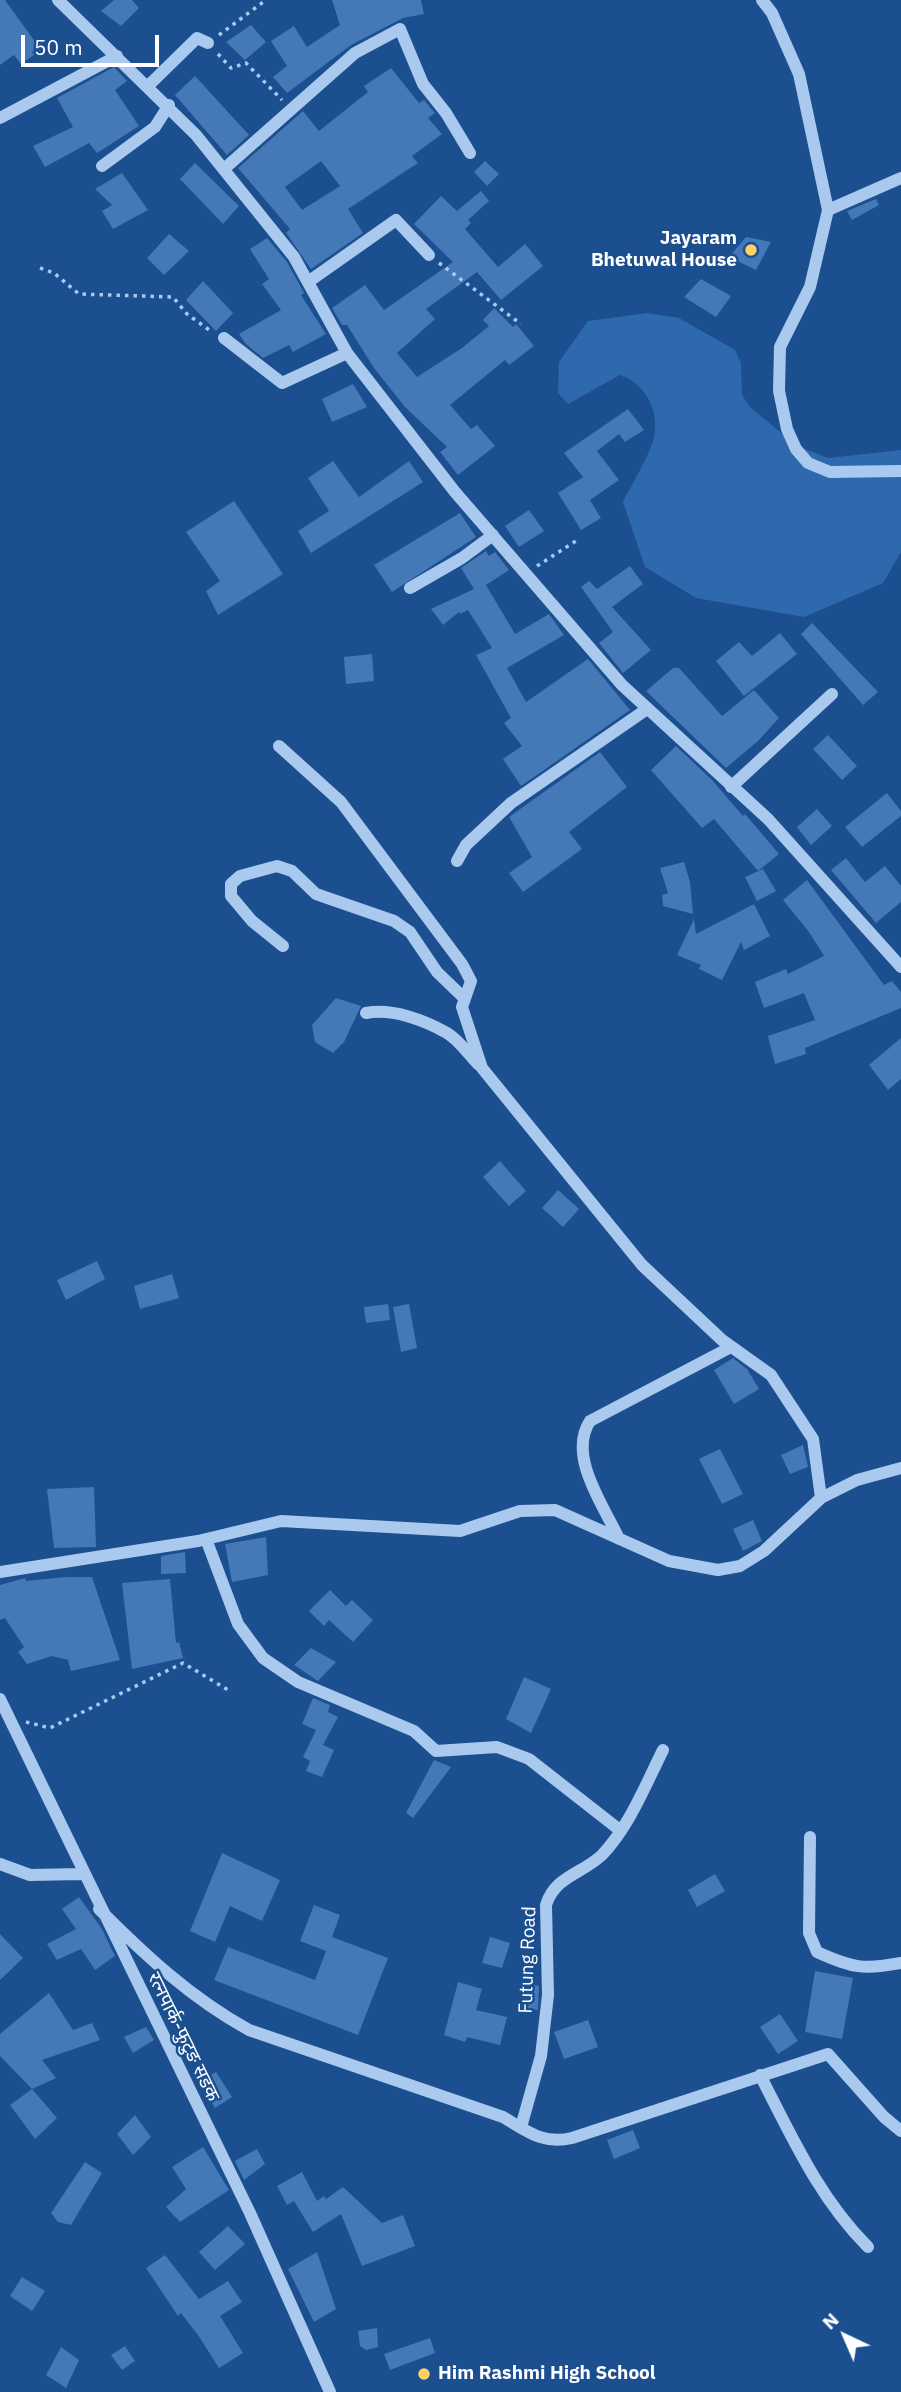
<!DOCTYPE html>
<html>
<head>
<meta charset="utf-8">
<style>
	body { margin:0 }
	#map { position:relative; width:901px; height:2392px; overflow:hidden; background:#1b4f8f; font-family:"IBM Plex Sans",sans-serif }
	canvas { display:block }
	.north { position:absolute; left:810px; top:2301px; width:70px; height:70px; -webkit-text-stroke:5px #1b4f8f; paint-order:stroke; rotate:316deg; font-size:19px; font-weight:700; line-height:28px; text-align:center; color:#fff }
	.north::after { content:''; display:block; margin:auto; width:24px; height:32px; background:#fff; clip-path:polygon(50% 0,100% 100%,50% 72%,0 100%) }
	.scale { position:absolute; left:21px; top:35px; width:138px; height:32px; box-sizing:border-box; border:4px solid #fff; border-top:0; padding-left:9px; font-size:21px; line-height:24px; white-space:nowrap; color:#fff; -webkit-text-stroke:5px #1b4f8f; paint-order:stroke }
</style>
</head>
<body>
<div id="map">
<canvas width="901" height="2392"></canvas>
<div class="north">N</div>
<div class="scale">50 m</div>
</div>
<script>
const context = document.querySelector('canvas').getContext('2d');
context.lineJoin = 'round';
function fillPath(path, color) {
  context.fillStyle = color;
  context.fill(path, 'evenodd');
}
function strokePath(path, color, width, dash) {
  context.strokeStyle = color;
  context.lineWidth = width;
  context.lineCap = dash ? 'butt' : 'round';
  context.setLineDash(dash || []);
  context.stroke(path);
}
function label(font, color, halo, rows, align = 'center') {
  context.font = font + ' "IBM Plex Sans","Noto Sans Devanagari",sans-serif';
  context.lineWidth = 5;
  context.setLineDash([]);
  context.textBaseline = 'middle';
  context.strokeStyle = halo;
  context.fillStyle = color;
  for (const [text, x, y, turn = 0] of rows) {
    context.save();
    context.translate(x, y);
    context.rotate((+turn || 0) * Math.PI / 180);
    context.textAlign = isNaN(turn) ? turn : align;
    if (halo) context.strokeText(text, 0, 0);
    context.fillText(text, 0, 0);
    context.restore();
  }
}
const green = new Path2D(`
	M647 313 679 318 735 350 741 363 742 395 750 407 797 446 828 458 901 450V552L883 583 804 617 696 598 645 567 623 502C631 485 654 449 655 431 657 406 644 383 620 375L568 404 558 393 559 362 588 321Z`);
const building = new Path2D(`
	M0 0H5L41 50 21 64 14 55 0 65Z
	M114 0H132L139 8 121 26 101 11Z
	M332 0H421L424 14 403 18 351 45 287 93 273 77 287 66 271 41 294 26 307 47 340 25Z
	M251 25 266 42 245 60 226 42Z
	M114 67 127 81 115 90 139 126 97 153 89 143 45 167 33 146 73 127 57 98Z
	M391 68 419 103 424 100 435 113 428 118 442 134 412 156 418 163 348 209 363 233 311 269 286 233 290 229 238 168 303 111 319 131 368 92 364 86ZM321 161 340 186 302 210 285 187Z
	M195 76 249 135 227 155 175 95Z
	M485 161 499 174 487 186 474 172Z
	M195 163 239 206 223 224 180 179Z
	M122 173 148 210 113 229 102 211 112 205 95 189Z
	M481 191 489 201 468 220 471 223 465 229 498 267 525 244 543 266 501 300 477 272 426 309 435 319 397 353 417 377 462 348 489 326 483 320 494 308 513 327 516 324 534 346 509 365 505 360 450 405 471 429 477 425 495 446 458 475 440 452 447 447 405 407 374 368 347 325H342L332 308 365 285 384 310 453 262 414 224 441 196 457 211Z
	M876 199 879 205 852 220 847 211Z
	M169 234 189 251 164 275 147 258Z
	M746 237 771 242 756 270 729 257Z
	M267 238 287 262 304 293 301 295 326 334 293 352 289 345 263 358 246 344 239 334 281 310 262 284 269 279 250 249Z
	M701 279 731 296 716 317 684 297Z
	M203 281 233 313 216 331 186 300Z
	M353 384 367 407 332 422 322 399Z
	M628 409 644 430 625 442 619 434 597 451 619 480 590 500 601 518 581 530 558 493 583 477 564 453Z
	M333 461 359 497 409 461 423 482 311 553 298 531 329 511 308 478Z
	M234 501 283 574 218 615 206 591 220 581 186 532Z
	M529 510 544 531 519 547 505 526Z
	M460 513 476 537 392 592 374 565Z
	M486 551 489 556 495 552 509 570 486 585 515 634 549 614 564 635 507 668 526 702 588 659 630 710 521 786 503 759 522 746 504 723 511 718 476 655 492 648 468 610 460 614 459 612 443 625 431 609 474 589 461 568Z
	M630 566 643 584 612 607 651 650 623 673 599 643 613 632 581 587 589 581 597 589Z
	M812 623 878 692 863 705 801 634Z
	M780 633 797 654 744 696 716 661 739 642 752 656Z
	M372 654 374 681 346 684 344 657Z
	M673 668H679L722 716 754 690 779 718 758 741 726 768 646 691Z
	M828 735 857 766 842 780 813 749Z
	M676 746 712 780 743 816 745 814 779 854 758 871 714 819 702 828 651 770Z
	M600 752 627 787 569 832 582 849 523 892 509 873 532 857 509 817Z
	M887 793 901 811V816L862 847 845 827Z
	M817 809 832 826 811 845 797 827Z
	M846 858 865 882 885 866 901 886V902L876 923 831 870Z
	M684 862 690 882 693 914 663 906 662 895 668 893 660 868Z
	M763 869 776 891 757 901 745 877Z
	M807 880 884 985 892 981 901 992V1008L805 1048 806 1054 775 1064 768 1036 815 1020 804 993 764 1008 755 982 786 969 788 974 824 956 809 932 783 900Z
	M754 904 770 936 744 950 741 942 722 980 699 969 701 965 677 955 694 919 696 934Z
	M336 998 361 1006 344 1042 333 1053 315 1042 312 1025Z
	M901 1038V1079L888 1090 869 1065Z
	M500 1161 526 1191 509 1206 483 1177Z
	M558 1190 579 1209 563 1227 542 1208Z
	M97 1261 105 1279 66 1300 57 1280Z
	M172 1274 179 1298 140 1309 134 1286Z
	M388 1304 390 1320 366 1323 364 1307Z
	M409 1304 417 1348 401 1352 393 1307Z
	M733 1358 747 1369 759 1389 734 1404 714 1370Z
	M803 1445 808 1467 790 1474 781 1455Z
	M720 1449 743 1494 722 1504 699 1459Z
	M94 1487 96 1547 54 1548 47 1489Z
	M753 1520 762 1541 743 1551 733 1529Z
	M266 1537 268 1575 232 1582 225 1544Z
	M185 1552 186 1573 161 1574V1556Z
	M66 1577H92L120 1660 71 1671 68 1660 52 1656 27 1664 18 1652 24 1647 5 1618 0 1620V1585L25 1578 26 1581Z
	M170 1579 176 1643 179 1642 183 1658 132 1669 122 1583Z
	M330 1590 346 1606 352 1600 373 1620 353 1642 329 1620 324 1626 309 1611Z
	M311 1648 336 1662 318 1681 294 1665Z
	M524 1677 551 1689 531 1733 506 1719Z
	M313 1698 330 1705 328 1712 338 1717 323 1745 334 1750 322 1777 306 1771 310 1761 303 1757 316 1730 302 1724Z
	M434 1760 451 1767 413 1818 406 1813Z
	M222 1853 280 1880 262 1921 230 1906 215 1942 190 1931Z
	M715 1874 725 1891 697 1907 688 1890Z
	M79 1897 102 1929 115 1956 95 1970 81 1949 57 1960 47 1944 76 1929 62 1909Z
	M314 1905 340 1915 332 1937 388 1958 358 2035 214 1980 228 1947 315 1980 326 1951 300 1941Z
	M0 1934 23 1958 0 1980Z
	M490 1937 510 1943 502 1968 482 1963Z
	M815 1971 853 1978 842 2039 805 2032Z
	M458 1982 482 1989 476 2010 507 2017 500 2045 467 2037 465 2042 444 2035Z
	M527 1984 539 1986 538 2010 524 2008Z
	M49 1993 73 2030 92 2023 100 2040 42 2060 56 2078 32 2089 0 2056V2034Z
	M780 2014 798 2041 778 2054 760 2027Z
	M588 2020 598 2047 564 2059 554 2032Z
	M146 2027 154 2040 133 2053 124 2037Z
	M216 2072 232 2097 215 2108 199 2082Z
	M32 2089 57 2118 35 2139 10 2105Z
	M135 2115 151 2137 133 2155 117 2134Z
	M633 2130 640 2148 614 2159 607 2140Z
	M203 2147 229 2190 180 2222 166 2207 186 2189 172 2167Z
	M257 2149 265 2164 244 2180 235 2161Z
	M85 2162 102 2173 71 2225 58 2222 51 2213Z
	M302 2172 317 2201 324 2196 326 2199 343 2187 382 2223 403 2215 415 2246 362 2266 341 2214 313 2232 294 2201 287 2205 277 2186Z
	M228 2226 245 2244 215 2270 199 2252Z
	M317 2252 336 2309 314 2322 288 2269Z
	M165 2255 199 2299 228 2281 242 2302 220 2316 243 2353 219 2368 198 2335 181 2313 178 2316 146 2268Z
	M22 2277 45 2291 32 2311 10 2296Z
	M377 2328 378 2347 366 2350 360 2346 358 2331Z
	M430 2338 435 2353 390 2370 384 2354Z
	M125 2346 135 2361 122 2370 111 2355Z
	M61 2347 79 2360 66 2388 46 2375Z`);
const path = new Path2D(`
	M219 35 266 0
	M218 54 231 68 246 63 282 100
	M439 263 521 324
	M40 268 54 273 79 294 173 297 187 314 212 332
	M537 566 579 539
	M26 1722 50 1728 183 1663 228 1690`);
const minor = new Path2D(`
	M58 0 196 135 294 257 347 353 455 492 622 685 768 819 901 967
	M762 0 772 13 799 74 828 210 810 287 780 347 779 391 787 429 796 449 808 463 830 472 901 471
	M147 87 197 38 208 43
	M0 118 117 56
	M102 166 155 127 169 105
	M224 169 355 53 400 29 423 84 446 113 470 153
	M828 210 901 178
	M308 282 396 220 429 255
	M224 338 282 383 347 353
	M410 588 462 558 493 535
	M279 746 341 802 462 964 471 981 462 1007 482 1068 642 1265 722 1340 771 1375 813 1439 821 1498
	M731 787 832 694
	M457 861 466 845 511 803 647 709
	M283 946 252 921 231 896V884L240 876 277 866 292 871 316 894 394 921 410 932 437 972 463 997
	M366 1013C392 1008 424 1020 447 1033 459 1040 469 1055 479 1065
	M206 1539 238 1624 263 1658 298 1682 414 1731 436 1751 497 1747 529 1759 621 1831
	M619 1539C604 1506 567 1456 590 1421L731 1347
	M0 1572 198 1541 281 1521 460 1531 520 1511 555 1510 669 1561 718 1570 740 1566 764 1551 821 1498 857 1480 901 1468
	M0 1699 250 2213 330 2392
	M810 1837 809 1933 817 1952C852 1968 864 1970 901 1963
	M0 1864 30 1875 82 1874
	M99 1909C146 1956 191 1998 249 2030L503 2117C527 2131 543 2145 572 2138L828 2054 884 2117 901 2131
	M760 2075C792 2137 819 2198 868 2247
	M521 2127 541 2056 548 1995 546 1905C555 1876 582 1874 602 1855 630 1825 645 1786 663 1750`);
const markers = [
	[751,250,7,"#ffd166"],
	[424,2374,7,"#ffd166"]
];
const poiNames = [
	["Jayaram",737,239],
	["Bhetuwal House",737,261],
	["Him Rashmi High School",438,2374,"left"]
];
const streetNames = [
	["Futung Road",528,1960,-88],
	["रत्नपार्क-फुटुङ सडक",183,2037,64]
];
fillPath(green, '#2e69ad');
fillPath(building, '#4478b7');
strokePath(path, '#a9c9ee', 3.5, [3.5, 5]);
strokePath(minor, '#a9c9ee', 12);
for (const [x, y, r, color] of markers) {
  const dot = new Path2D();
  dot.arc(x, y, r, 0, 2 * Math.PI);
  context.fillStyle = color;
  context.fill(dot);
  strokePath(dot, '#1b4f8f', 2.5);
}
label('bold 19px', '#fff', '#1b4f8f', poiNames, 'right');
label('19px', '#fff', '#1b4f8f', streetNames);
</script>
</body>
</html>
